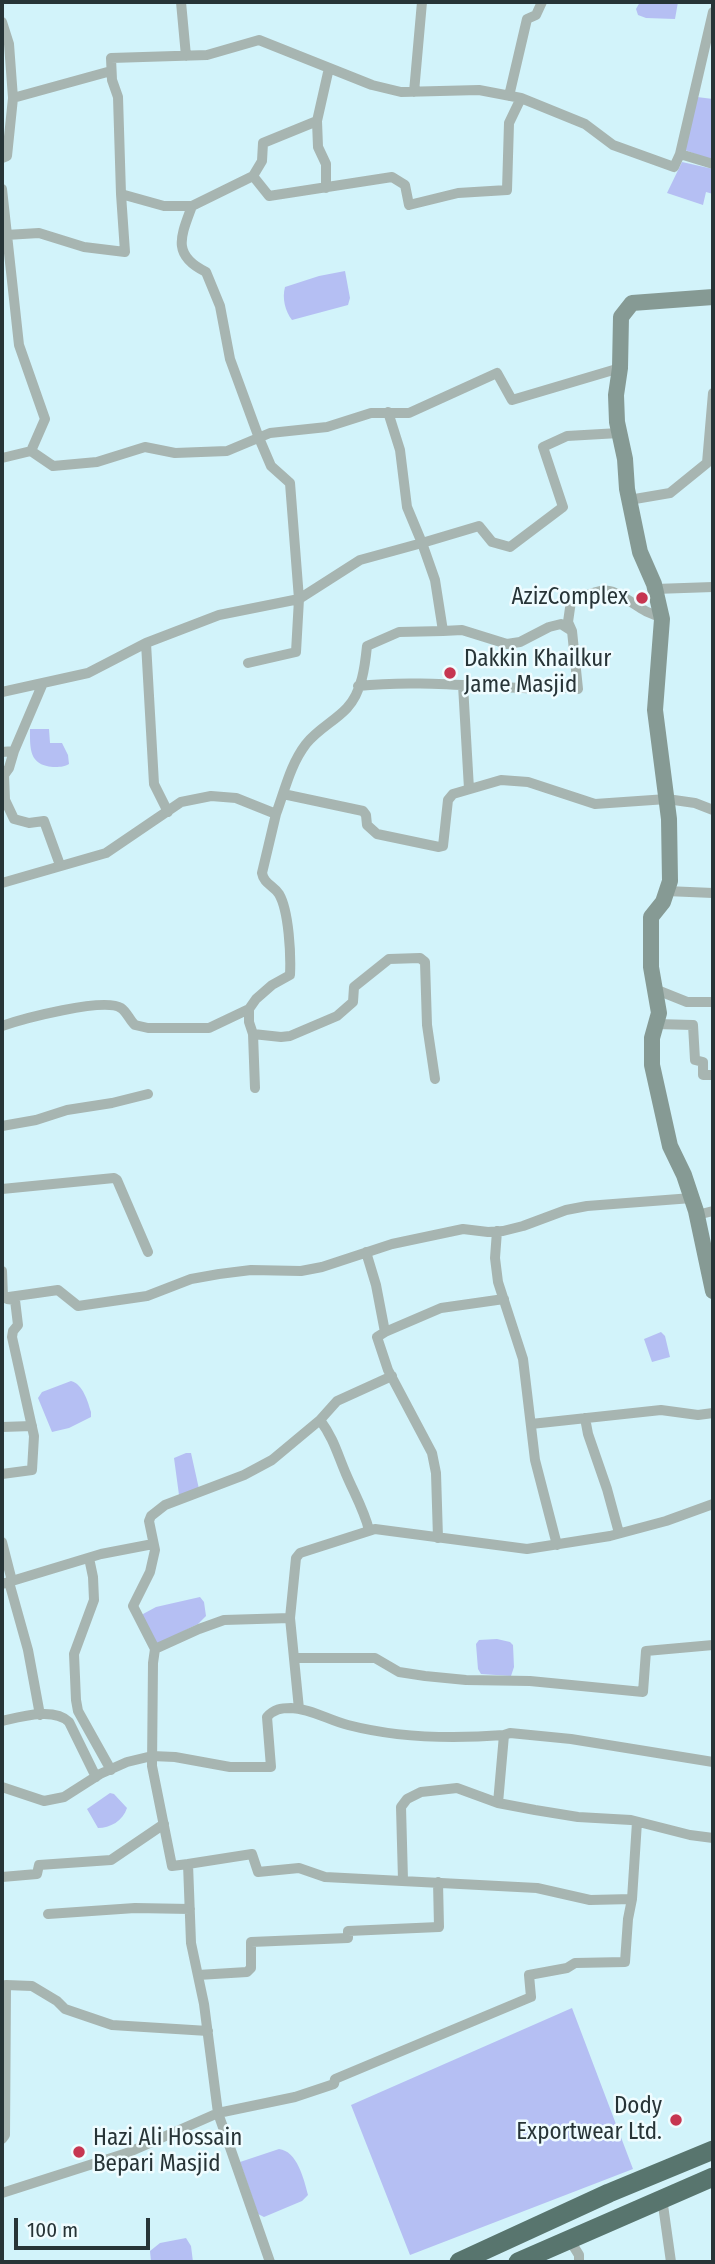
<!DOCTYPE html>
<html>
<head>
<meta charset="utf-8">
<style>
	body { margin:0 }
	#map { position:relative; width:715px; height:2264px; overflow:hidden; background:#d2f3fa; font-family:"Fira Sans Condensed",sans-serif }
	canvas { display:block }
	.frame { position:absolute; inset:0; border:4px solid #273437; pointer-events:none }
	.scale { position:absolute; left:14px; top:2218px; width:136px; height:32px; box-sizing:border-box; border:4px solid #273437; border-top:0; padding-left:9px; font-size:21px; line-height:24px; white-space:nowrap; color:#273437; -webkit-text-stroke:5px #effcff; paint-order:stroke }
</style>
</head>
<body>
<div id="map">
<canvas width="715" height="2264"></canvas>
<div class="frame"></div>
<div class="scale">100 m</div>
</div>
<script>
const context = document.querySelector('canvas').getContext('2d');
context.lineJoin = 'round';
function fillPath(path, color) {
  context.fillStyle = color;
  context.fill(path, 'evenodd');
}
function strokePath(path, color, width, dash) {
  context.strokeStyle = color;
  context.lineWidth = width;
  context.lineCap = dash ? 'butt' : 'round';
  context.setLineDash(dash || []);
  context.stroke(path);
}
function label(font, color, halo, rows, align = 'center') {
  context.font = font + ' "Fira Sans Condensed",sans-serif';
  context.lineWidth = 5;
  context.setLineDash([]);
  context.textBaseline = 'middle';
  context.strokeStyle = halo;
  context.fillStyle = color;
  for (const [text, x, y, turn = 0] of rows) {
    context.save();
    context.translate(x, y);
    context.rotate((+turn || 0) * Math.PI / 180);
    context.textAlign = isNaN(turn) ? turn : align;
    if (halo) context.strokeText(text, 0, 0);
    context.fillText(text, 0, 0);
    context.restore();
  }
}
const water = new Path2D(`
	M640 2H678L675 19 646 18 638 15 636 9Z
	M697 97 713 99V161L685 150Z
	M682 162 713 169V194L706 192 703 205 667 193Z
	M345 271 350 298 348 305 292 320C285 311 282 298 285 287L319 276Z
	M30 729H49L50 743H62L68 755 69 764C64 767 59 767 53 767 29 765 30 749 30 729Z
	M661 1332 665 1336 670 1357 652 1362 644 1339Z
	M71 1381C83 1384 88 1402 91 1412V1417L69 1428 52 1432 38 1398 42 1392Z
	M186 1453H191L199 1489 179 1495 174 1458Z
	M200 1597 204 1602 206 1616 198 1624 157 1644 143 1617V1614L156 1607Z
	M497 1639 510 1642 513 1645 514 1667 511 1676 481 1674 478 1669 476 1644 479 1640Z
	M110 1793 114 1794 127 1808C123 1821 110 1828 98 1828L87 1809Z
	M572 2008 633 2169 410 2255 351 2105Z
	M279 2149C297 2151 304 2179 308 2195L302 2201 264 2217 258 2214 240 2162Z
	M186 2238 191 2246 193 2262H151L150 2251 160 2243Z`);
const street = new Path2D(`
	M181 2 186 56
	M2 22 9 44 13 98
	M329 68 317 121 263 143 262 161 253 176 269 196 392 177 405 185 409 205 458 193 507 190 509 123 521 98
	M414 92 422 2
	M509 96 527 19 536 15 542 2
	M317 121 318 147 326 164V188
	M680 154 713 12
	M2 158 7 156 13 98 111 71
	M2 189 19 345 45 419 31 451
	M192 206 253 176
	M6 235 39 233 84 247 125 252 121 194
	M388 412 400 450 407 507 422 543 360 560 299 599 290 483 271 466 259 438 230 359 220 306 206 272C171 255 181 236 192 206H164L121 194 118 97 112 80 111 58 207 55 259 40 372 85 401 92 479 90 521 98 585 124 613 145 674 167 680 154 713 164
	M2 458 31 451 53 466 97 462 145 447 175 453 227 451 270 433 327 427 371 413H409L497 373 512 400 620 368
	M629 500 670 493 707 463 713 393
	M655 589 713 587
	M443 631 462 630 507 644 520 642 549 627 561 624 572 631
	M463 685 469 789
	M358 686C412 680 469 686 523 688 542 689 559 686 578 689L572 631 568 622 571 601C611 586 606 586 642 609 649 614 656 614 662 619
	M2 692 88 673 146 643
	M14 751 43 683
	M2 752 14 751 9 768 4 775 5 800 14 819 29 823 44 821 60 865
	M283 794 363 811 366 815 367 825 377 834 439 847 443 846 448 800 453 794 501 780 528 782 595 804 667 799 695 803 713 810
	M168 812 154 784 146 643 219 615 299 599 296 652 248 663
	M276 814C285 790 290 765 306 744 318 729 335 721 347 708 362 692 365 666 367 646L399 632 443 631 435 580 422 543 479 526 492 542 510 547 563 507 543 447 567 436 619 433
	M2 883 106 853 181 802 211 796 236 798 276 814 262 873C264 884 273 885 279 894 289 911 291 955 290 975L272 985 256 999 249 1009V1022L253 1034 255 1088
	M666 891 713 893
	M657 990 687 1002H713
	M656 1024 693 1025 695 1060 703 1062V1075H713
	M2 1026C22 1019 104 997 121 1008 127 1012 130 1021 135 1025L148 1028H209L249 1009
	M253 1034 281 1037 290 1036 337 1016 353 1002 354 987 389 959 420 958 425 962 427 1025 435 1079
	M2 1126 36 1120 67 1110 112 1103 148 1094
	M2 1189 114 1178 117 1180 148 1252
	M697 1215 713 1211
	M497 1231 495 1258 498 1282 523 1359 535 1460 557 1545
	M366 1252 376 1285 385 1332 377 1337 388 1370 432 1453 436 1473 438 1538
	M2 1271 3 1297
	M2 1298 58 1290 78 1306 147 1296 191 1279 219 1274 251 1270 301 1271 322 1267 392 1244 463 1229 488 1232 503 1231 523 1226 566 1210 587 1206 692 1198
	M385 1332 441 1308 504 1299
	M585 1418 588 1434 607 1489 619 1533
	M320 1420C334 1439 337 1453 346 1474 354 1493 364 1510 369 1530
	M531 1424 661 1410 698 1415 713 1413
	M2 1427 32 1426
	M2 1474 32 1470 34 1436 12 1337 13 1331 18 1325 15 1300 7 1299
	M2 1542 12 1581
	M89 1558 93 1577 94 1600 74 1654 76 1700 78 1711 111 1770
	M9 1582 28 1650 40 1715
	M2 1584 101 1554 153 1544
	M290 1618 299 1709
	M155 1649 133 1606 150 1572 155 1550 149 1521 151 1516 165 1505 244 1475 272 1460 320 1420 337 1401 392 1376
	M295 1658H375L399 1672 425 1676 466 1680 530 1681 643 1692 646 1651 713 1645
	M2 1721C20 1717 54 1707 69 1722L96 1777
	M504 1735 510 1733 571 1739 713 1762
	M2 1787 44 1801 64 1797 100 1774 127 1762 152 1756 175 1757 230 1767H271L267 1717C274 1709 281 1708 291 1708 312 1709 328 1720 348 1725 398 1738 453 1739 504 1735L498 1803
	M188 1864 252 1854 258 1872 299 1868 325 1877 537 1888 590 1900 632 1899 637 1822
	M2 1877 37 1874 39 1865 111 1860 164 1824
	M403 1880 401 1807 407 1799 421 1792 457 1788 498 1803 535 1810 578 1817 631 1820 690 1835 713 1838
	M48 1914 135 1908 190 1909
	M198 1975 247 1972 251 1968V1942L348 1938V1931L439 1927 438 1882
	M2 2139 5 2135 6 1985 32 1986 57 2001 65 2009 112 2025 208 2031
	M2 2193 127 2153 218 2113 295 2097 334 2084 335 2079 531 1997 529 1975 567 1968 575 1963 625 1962 628 1919 632 1899
	M662 2198 671 2262
	M569 2239 579 2255V2262
	M270 2262 218 2113 204 2004 191 1943 188 1864 172 1866 152 1766 153 1663 155 1649 199 1629 224 1620 290 1618 296 1558 300 1553 375 1529 527 1549 610 1536 666 1521 713 1504`);
const secondary = new Path2D(`
	M713 297 632 303 621 317 620 368 616 395 617 422 625 459 627 489 640 552 654 584 662 619 655 710 669 819 670 881 663 902 651 917V967L659 1013 652 1038V1065L670 1146 684 1175 696 1211 713 1291`);
const highway = new Path2D(`
	M459 2262 609 2193 713 2150
	M518 2262 713 2177`);
const markers = [
	[642,598,7,"#c63651"],
	[450,673,7,"#c63651"],
	[676,2120,7,"#c63651"],
	[79,2152,7,"#c63651"]
];
const poiNames = [
	["AzizComplex",628,598],
	["Dakkin Khailkur",464,660,"left"],
	["Jame Masjid",464,686,"left"],
	["Dody",662,2107],
	["Exportwear Ltd.",662,2133],
	["Hazi Ali Hossain",93,2139,"left"],
	["Bepari Masjid",93,2165,"left"]
];
fillPath(water, '#b5bff3');
strokePath(street, '#a7b5b1', 10);
strokePath(secondary, '#869a94', 16);
strokePath(highway, '#58756e', 19);
for (const [x, y, r, color] of markers) {
  const dot = new Path2D();
  dot.arc(x, y, r, 0, 2 * Math.PI);
  context.fillStyle = color;
  context.fill(dot);
  strokePath(dot, '#effcff', 2.5);
}
label('23px', '#273437', '#effcff', poiNames, 'right');
</script>
</body>
</html>
